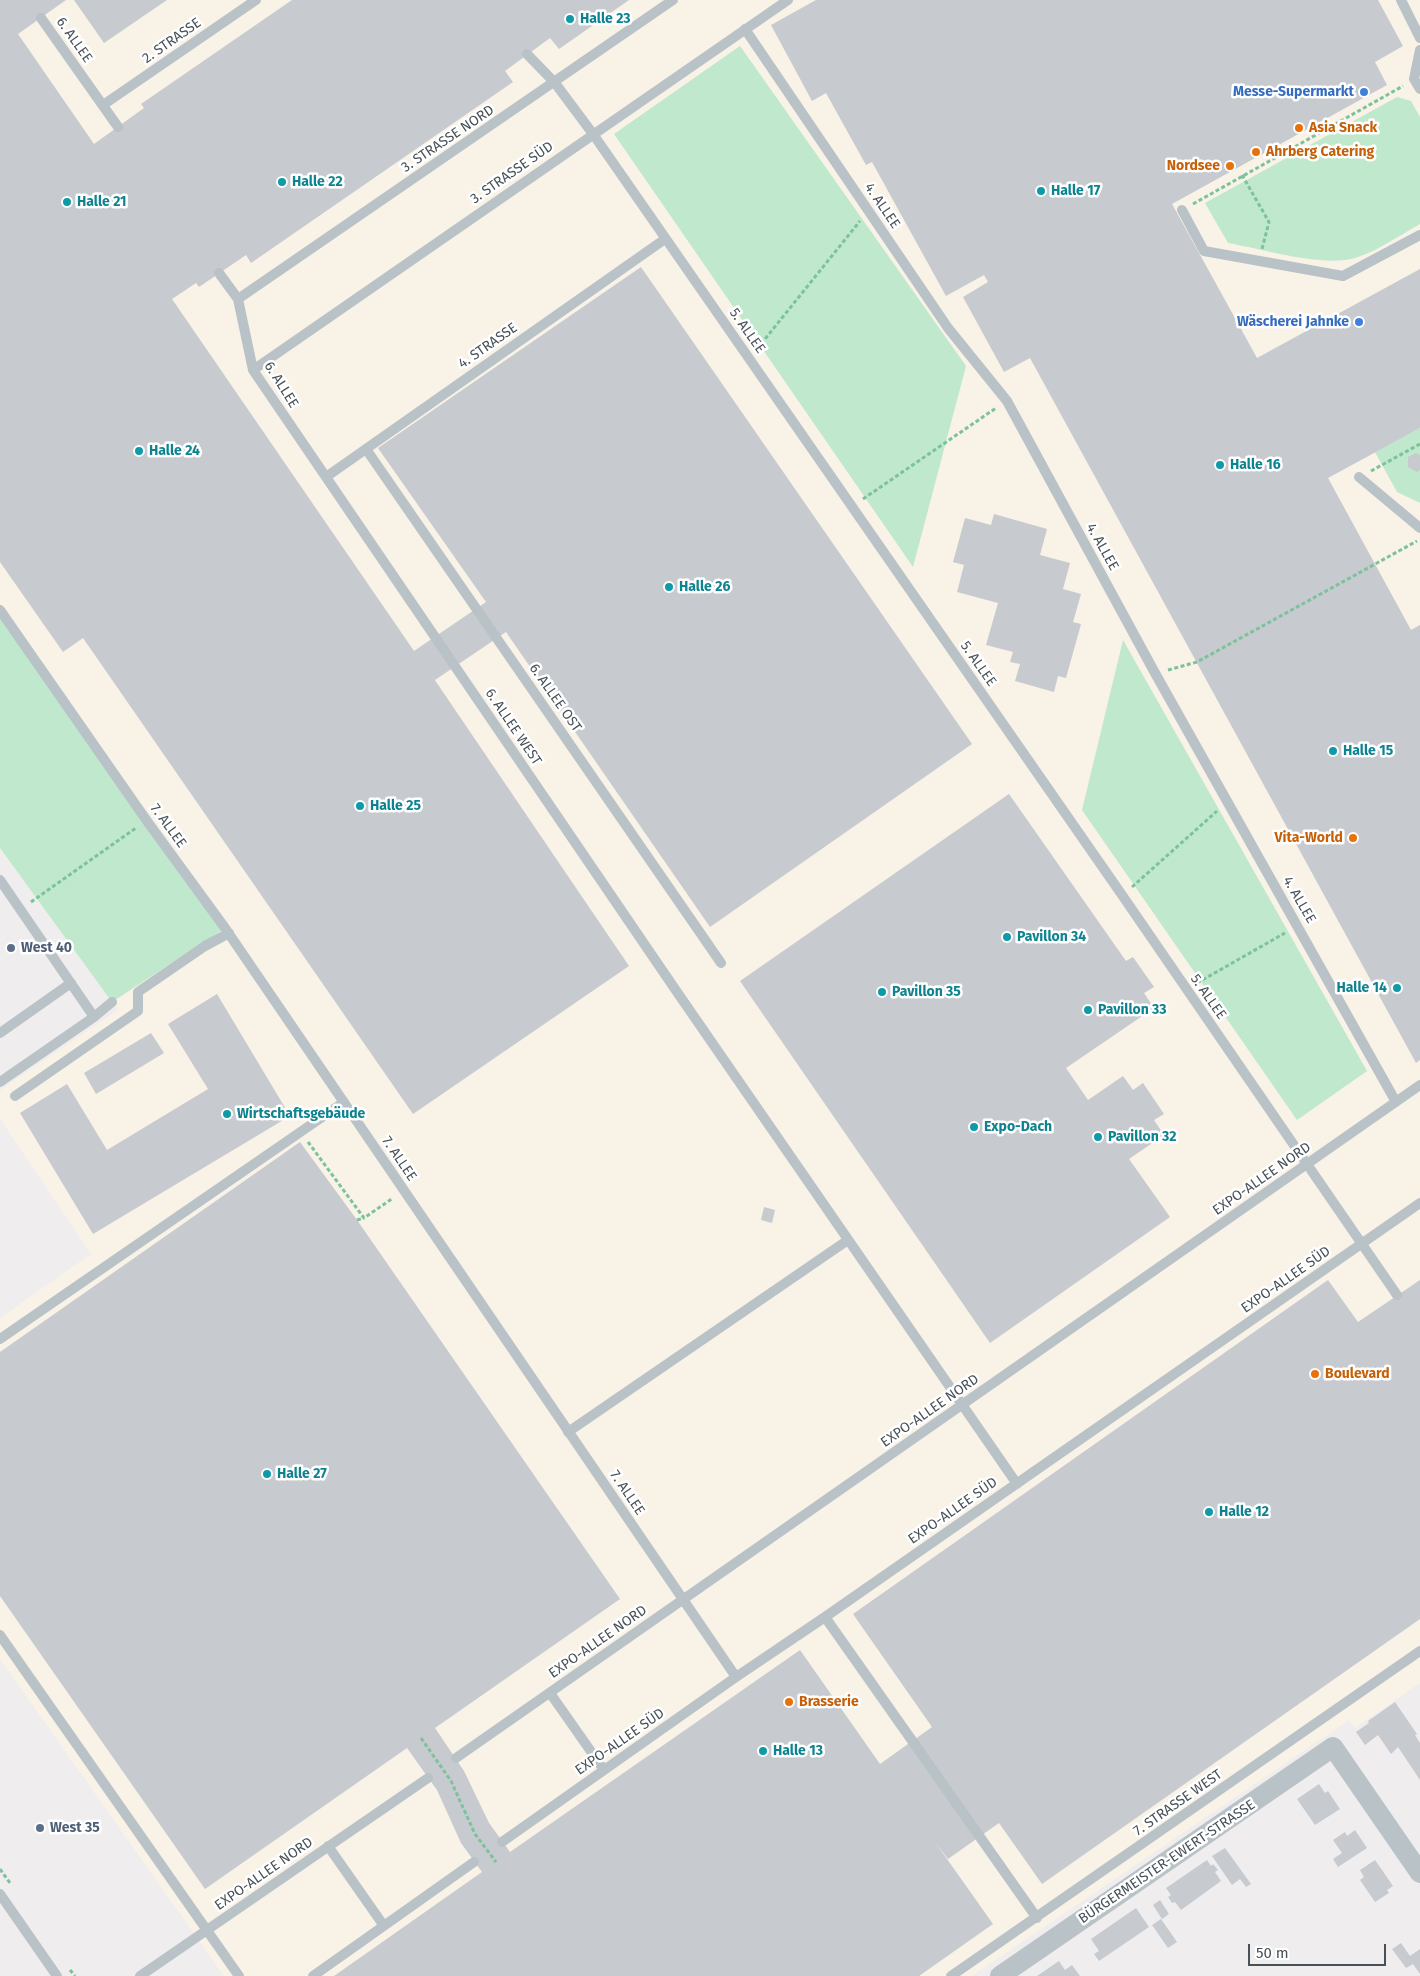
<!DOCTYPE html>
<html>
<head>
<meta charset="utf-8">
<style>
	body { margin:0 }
	#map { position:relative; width:1420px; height:1976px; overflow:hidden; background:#efeded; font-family:"Fira Sans",sans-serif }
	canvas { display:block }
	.scale { position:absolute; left:1248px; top:1944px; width:138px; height:22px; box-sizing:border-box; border:2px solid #475157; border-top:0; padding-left:6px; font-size:15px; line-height:18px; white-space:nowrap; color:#475157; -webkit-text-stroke:4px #fff; paint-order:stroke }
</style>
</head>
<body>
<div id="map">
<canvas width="1420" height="1976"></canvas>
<div class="scale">50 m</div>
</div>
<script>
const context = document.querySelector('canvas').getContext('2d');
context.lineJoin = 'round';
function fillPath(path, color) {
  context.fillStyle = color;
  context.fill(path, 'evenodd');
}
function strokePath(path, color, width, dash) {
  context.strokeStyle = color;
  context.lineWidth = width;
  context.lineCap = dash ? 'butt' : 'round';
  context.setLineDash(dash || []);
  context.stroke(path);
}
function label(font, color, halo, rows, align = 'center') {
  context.font = font + ' "Fira Sans",sans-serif';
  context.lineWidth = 5;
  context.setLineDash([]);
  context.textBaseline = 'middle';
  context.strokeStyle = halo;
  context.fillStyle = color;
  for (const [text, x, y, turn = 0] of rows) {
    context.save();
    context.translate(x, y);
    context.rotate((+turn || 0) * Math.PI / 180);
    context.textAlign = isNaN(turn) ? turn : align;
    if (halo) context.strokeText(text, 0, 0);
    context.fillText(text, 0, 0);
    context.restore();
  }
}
const commercial = new Path2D(`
	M0 0H1420V1683L1355 1728 1349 1720 972 1976H224L0 1659V1318L91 1254 0 1119V1090L118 1010 0 848Z`);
const green = new Path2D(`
	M740 46 966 366 913 567 614 134Z
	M1397 97 1411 101 1420 117V224C1400 235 1373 254 1351 259 1318 266 1262 249 1228 243L1205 203Z
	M1420 428V503L1397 492 1375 452Z
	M0 610 225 928 112 1002 0 848Z
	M1123 640 1367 1071 1297 1120 1082 810Z`);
const building = new Path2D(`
	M0 0H66L18 34 94 144 144 108 141 104 292 0H629L559 49 550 38 505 71 513 82 251 263 246 255 199 287 196 283 172 299 414 651 486 602 378 448 641 267 972 744 710 927 506 632 435 680 428 670 629 966 413 1114 83 638 63 652 0 562Z
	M74 0H167L104 43Z
	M816 0H1378L1403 46 1375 62 1387 85 1172 204 1257 358 1420 269V428L1328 478 1411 630 1420 625V1060L1416 1063 1030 358 1004 372 963 297 988 282 984 275 946 296 872 162 866 165 826 93 812 101 771 25Z
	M1416 453 1420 455V470L1417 472 1408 467V457Z
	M994 514 1047 529 1040 555 1070 563 1063 589 1081 594 1073 622 1081 624 1066 678 1058 676 1054 692 1015 681 1020 664 1010 662 1013 652 986 645 998 603 957 592 964 565 953 562 965 518 991 525Z
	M1009 794 1126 961 1133 957 1154 987 1144 993 1154 1008 1066 1068 1088 1100 1123 1076 1133 1090 1143 1083 1164 1114 1154 1120 1164 1135 1129 1159 1170 1217 990 1343 740 981Z
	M217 994 290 1116 93 1234 20 1113 67 1084 107 1150 208 1089 168 1024Z
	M151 1033 164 1053 96 1094 84 1073Z
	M300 1142 357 1220 620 1599 435 1728 464 1771 489 1823 510 1852 800 1650 880 1764 932 1727 853 1614 1328 1280 1358 1322 1420 1280V1619L1042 1884 999 1823 948 1859 935 1842 993 1924 919 1976H334L482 1872 461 1843 437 1790 407 1748 205 1889 0 1596V1352Z
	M764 1207 775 1210 772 1223 761 1220Z
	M1395 1702 1417 1734 1415 1735 1420 1743V1780L1398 1747 1391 1754 1378 1735 1365 1745 1356 1732 1369 1723 1368 1721Z
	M1319 1784 1325 1793 1328 1791 1340 1809 1315 1825 1297 1799Z
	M1355 1830 1367 1848 1338 1867 1333 1859 1342 1853 1333 1840 1345 1832 1347 1836Z
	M1225 1848 1251 1884 1246 1887 1240 1879 1232 1885 1212 1856Z
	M1207 1860 1211 1866 1213 1864 1218 1870 1215 1872 1221 1881 1181 1910 1175 1902 1172 1903 1168 1897 1171 1895 1166 1888Z
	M1375 1860 1393 1886 1387 1890 1389 1893 1375 1902 1360 1880 1364 1877 1360 1870Z
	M1160 1900 1169 1914 1162 1919 1153 1905Z
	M1136 1908 1149 1927 1099 1961 1094 1954 1099 1951 1091 1939Z
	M1161 1919 1177 1942 1168 1948 1152 1925Z
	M1401 1943 1410 1956 1420 1949V1974L1413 1964 1406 1968 1392 1949Z
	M1059 1961 1065 1970 1072 1965 1080 1976H1037Z`);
const path = new Path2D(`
	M1242 175 1269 222 1262 249
	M1193 204 1403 86
	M757 349 860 221
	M1371 471 1420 444
	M863 499 996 408
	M1168 670 1197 662 1417 541
	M1132 887 1217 811
	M31 902 136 828
	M1197 983 1285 933
	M308 1142 364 1218 393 1198
	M357 1220 364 1218
	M421 1738 451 1781 475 1834 496 1862
	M0 1869 10 1883
	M70 1970 75 1976`);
const lane = new Path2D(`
	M1401 0 1420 38
	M41 18 118 127
	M745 29 948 328 1007 401 1155 673 1396 1102
	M1420 50 1414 79 1420 89
	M527 54 555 83 593 134 1122 895 1397 1295
	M103 105 256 0
	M1182 210 1204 251 1343 276 1420 235
	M219 273 238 299 253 370 677 992 1017 1484
	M238 299 673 0
	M253 370 788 0
	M366 449 721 963
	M326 477 665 239
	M1359 477 1420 528
	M0 610 147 821 225 928 736 1677
	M0 880 94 1017
	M0 1033 71 983
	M0 1082 94 1017 112 1002
	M15 1096 138 1011V992L205 946 229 933
	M0 1339 344 1102
	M568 1432 848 1240
	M825 1617 1037 1918
	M0 1635 239 1976
	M550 1693 604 1770
	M456 1758 1420 1085
	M502 1842 736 1677 825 1617 1420 1203
	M328 1846 384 1926
	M0 1894 57 1976
	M140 1976 428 1778
	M313 1976 474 1862
	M951 1976 1420 1651`);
const street = new Path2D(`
	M1000 1976 1333 1747 1420 1873`);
const markers = [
	[570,19,5,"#0f9aa8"],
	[1364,92,5,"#3f7fe0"],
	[1299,128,5,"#e8710a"],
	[1256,152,5,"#e8710a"],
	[1230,166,5,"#e8710a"],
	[282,182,5,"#0f9aa8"],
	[1041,191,5,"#0f9aa8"],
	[67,202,5,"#0f9aa8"],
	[1359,322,5,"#3f7fe0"],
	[139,451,5,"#0f9aa8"],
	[1220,465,5,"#0f9aa8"],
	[669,587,5,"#0f9aa8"],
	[1333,751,5,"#0f9aa8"],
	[360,806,5,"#0f9aa8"],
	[1353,838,5,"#e8710a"],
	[1007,937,5,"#0f9aa8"],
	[11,948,5,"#5c6f8a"],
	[1397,988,5,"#0f9aa8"],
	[882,992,5,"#0f9aa8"],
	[1088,1010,5,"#0f9aa8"],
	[227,1114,5,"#0f9aa8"],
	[974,1127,5,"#0f9aa8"],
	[1098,1137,5,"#0f9aa8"],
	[1315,1374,5,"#e8710a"],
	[267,1474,5,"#0f9aa8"],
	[1209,1512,5,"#0f9aa8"],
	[789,1702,5,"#e8710a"],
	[763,1751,5,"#0f9aa8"],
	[40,1828,5,"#5c6f8a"]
];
const cultureNames = [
	["Halle 23",580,19],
	["Halle 22",292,182],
	["Halle 17",1051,191],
	["Halle 21",77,202],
	["Halle 24",149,451],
	["Halle 16",1230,465],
	["Halle 26",679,587],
	["Halle 15",1343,751],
	["Halle 25",370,806],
	["Pavillon 34",1017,937],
	["Halle 14",1387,988,"right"],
	["Pavillon 35",892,992],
	["Pavillon 33",1098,1010],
	["Wirtschaftsgebäude",237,1114],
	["Expo-Dach",984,1127],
	["Pavillon 32",1108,1137],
	["Halle 27",277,1474],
	["Halle 12",1219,1512],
	["Halle 13",773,1751]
];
const streetNames = [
	["6. ALLEE",74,40,55],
	["2. STRASSE",172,41,-35],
	["3. STRASSE NORD",448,139,-34],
	["3. STRASSE SÜD",512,173,-35],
	["4. ALLEE",882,206,56],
	["5. ALLEE",747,331,55],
	["4. STRASSE",488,346,-35],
	["6. ALLEE",281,385,58],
	["4. ALLEE",1102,547,61],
	["5. ALLEE",978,664,55],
	["6. ALLEE OST",555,698,55],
	["6. ALLEE WEST",513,727,56],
	["7. ALLEE",168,826,54],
	["4. ALLEE",1299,900,60],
	["5. ALLEE",1208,997,55],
	["7. ALLEE",399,1159,56],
	["EXPO-ALLEE NORD",1262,1179,-35],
	["EXPO-ALLEE SÜD",1286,1280,-35],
	["EXPO-ALLEE NORD",930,1411,-35],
	["7. ALLEE",627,1493,56],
	["EXPO-ALLEE SÜD",953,1511,-35],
	["EXPO-ALLEE NORD",598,1642,-35],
	["EXPO-ALLEE SÜD",620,1742,-35],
	["7. STRASSE WEST",1178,1803,-35],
	["BÜRGERMEISTER-EWERT-STRASSE",1167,1862,-34],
	["EXPO-ALLEE NORD",264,1874,-35]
];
const shopNames = [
	["Messe-Supermarkt",1354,92],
	["Wäscherei Jahnke",1349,322]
];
const foodNames = [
	["Asia Snack",1309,128],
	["Ahrberg Catering",1266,152],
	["Nordsee",1220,166,"right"],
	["Vita-World",1343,838,"right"],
	["Boulevard",1325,1374],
	["Brasserie",799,1702]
];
const serviceNames = [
	["West 40",21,948],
	["West 35",50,1828]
];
fillPath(commercial, '#f9f2e7');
fillPath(green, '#bfe8cd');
fillPath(building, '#c7cacf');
strokePath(path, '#7cc29b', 3, [4, 2.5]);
strokePath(lane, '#b9c2c7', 10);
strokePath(street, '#b9c2c7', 20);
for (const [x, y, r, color] of markers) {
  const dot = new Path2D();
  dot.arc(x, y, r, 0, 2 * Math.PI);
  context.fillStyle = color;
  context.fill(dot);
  strokePath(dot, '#fff', 2);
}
label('bold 14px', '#0d838f', '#fff', cultureNames, 'left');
label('14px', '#475157', '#fff', streetNames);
label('bold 14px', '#366cbe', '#fff', shopNames, 'right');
label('bold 14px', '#c56008', '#fff', foodNames, 'left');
label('bold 14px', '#4e5e75', '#fff', serviceNames, 'left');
</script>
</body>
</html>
